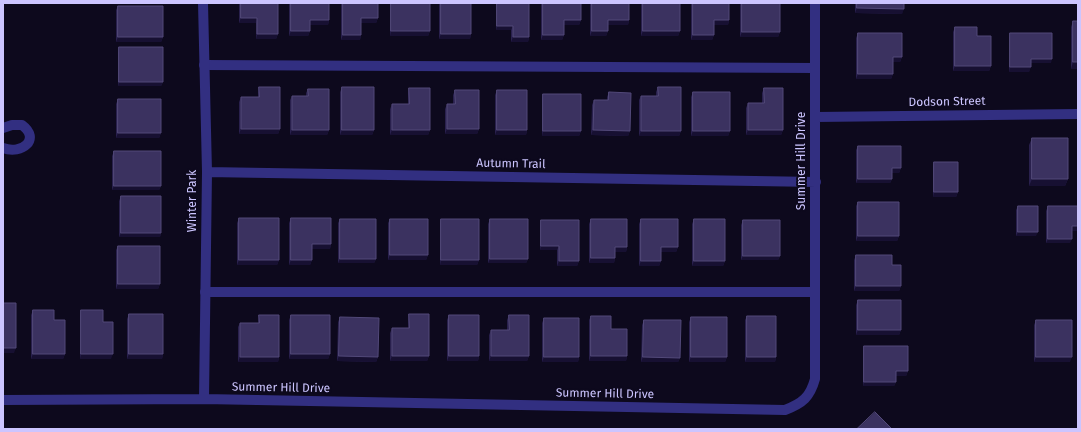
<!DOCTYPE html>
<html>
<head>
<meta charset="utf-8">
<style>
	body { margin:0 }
	#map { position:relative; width:1081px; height:432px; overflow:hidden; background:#0d091d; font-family:"Fira Sans",sans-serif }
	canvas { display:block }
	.frame { position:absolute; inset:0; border:4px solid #ccc5ff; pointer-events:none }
</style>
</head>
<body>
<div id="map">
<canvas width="1081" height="432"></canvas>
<div class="frame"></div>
</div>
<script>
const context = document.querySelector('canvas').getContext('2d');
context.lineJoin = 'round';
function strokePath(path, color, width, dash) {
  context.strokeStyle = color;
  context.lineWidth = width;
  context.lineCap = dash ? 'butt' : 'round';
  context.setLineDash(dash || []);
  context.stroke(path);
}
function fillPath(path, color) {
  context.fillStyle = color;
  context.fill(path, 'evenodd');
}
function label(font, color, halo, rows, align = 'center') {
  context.font = font + ' "Fira Sans",sans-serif';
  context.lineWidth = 4;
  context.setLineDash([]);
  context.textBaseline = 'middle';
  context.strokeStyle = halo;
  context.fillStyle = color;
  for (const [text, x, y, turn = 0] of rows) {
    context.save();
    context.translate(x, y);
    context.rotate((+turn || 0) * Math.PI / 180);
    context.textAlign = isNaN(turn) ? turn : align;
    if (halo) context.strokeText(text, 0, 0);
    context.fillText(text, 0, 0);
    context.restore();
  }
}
const service = new Path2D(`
	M204 65 815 68
	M3 128 12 125H22C41 139 22 155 3 148
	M205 292H815`);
const minor = new Path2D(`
	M203 3 207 172 204 399
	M816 117 1078 114
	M207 172 816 182
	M3 400 204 399 785 410C803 403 810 397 815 379V3`);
const wall = new Path2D(`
	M239 3H278V34L276 39H256V23H239Z
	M289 3H329V20L328 25H310V31L308 36H289Z
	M341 3H378V18L376 23H361V35L360 40H341Z
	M390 3H430V31L428 36H390Z
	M439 3H471V34L470 39H439Z
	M496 3H529V37L528 42H511V30H496Z
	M541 3H581V20L579 25H564V35L562 40H541Z
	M590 3H629V20L628 25H608V31L606 36H590Z
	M641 3H680V31L678 36H641Z
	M691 3H729V20L728 25H714V35L712 40H691Z
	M740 3H780V32L778 37H740Z
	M855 3H904L902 14 855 13Z
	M118 6 163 37 161 42H116V10Z
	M1073 21 1078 69H1071V27Z
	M955 27 977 36 991 66 989 71H953V32Z
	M858 33 902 57 900 62H893V74L891 79H856V38Z
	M1010 33 1051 63H1031L1029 72H1009V37Z
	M119 47 163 82 161 86H118V52Z
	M259 87 280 129 278 134H239V102L241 97H258V92Z
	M342 87 374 130 372 135H340V92Z
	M658 87 681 131 679 136H639V100L641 96H656V92Z
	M409 88 430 130 428 135H390V109L392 104H408V93Z
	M764 88 783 130 781 135H746V108L748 103H762V93Z
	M308 89 329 130 327 135H290V100L292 96H306V93Z
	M455 90 479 129 477 134H445V109L447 104H453V95Z
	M497 90 527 130 526 135H495V95Z
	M609 92 630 131 628 136 591 135 592 105 594 100H607V97Z
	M693 92 730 131 728 136H691V97Z
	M543 94 581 131 579 136H542V99Z
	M118 99 161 133 159 138H116V104Z
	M1032 138 1068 179 1065 186H1029V145Z
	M858 146 901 168 899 173H892V179L890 183H856V150Z
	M114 151 161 186 159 190H112V156Z
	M934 162 958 192 956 197H933V166Z
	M121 196 161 233 160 237H119V201Z
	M858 202 899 236 897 241H856V206Z
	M1018 206 1036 236H1016V210Z
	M1048 206 1072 231 1070 243H1046V211Z
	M239 218 279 260 277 265H237V223Z
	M291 218 331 244 330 249H312V260L310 265H289V223Z
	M340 219 376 259 374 263H338V223Z
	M390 219 428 255 426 260H388V223Z
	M441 219 479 260 477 265H440V223Z
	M490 219 528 259 526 263H488V224Z
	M591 219 627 247 626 252H615V258L614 263H589V224Z
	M641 219 678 247 676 252H661V261L659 266H639V224Z
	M694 219 725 261 723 266H692V224Z
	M541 220 579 261 577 266H557V250H540V225Z
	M743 220 780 256 778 260H741V225Z
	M118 246 160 284 158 289H116V250Z
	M856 255 892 265 901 286 899 291H854V260Z
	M858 300 901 330 899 335H856V305Z
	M33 310 54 320 65 354 63 359H31V315Z
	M81 310 103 322 111 359H80V315Z
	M129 314 163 354 162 359H127V319Z
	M409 314 429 356 427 361H390V333L392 328H408V319Z
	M259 315 279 357 278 362H238V327L240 323H258V320Z
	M291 315 330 354 328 359H289V320Z
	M449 315 479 356 478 361H447V320Z
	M509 315 529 356 527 361H489V335L491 330H507V320Z
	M591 316 611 329 627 356 626 361H589V320Z
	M747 316 776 357 775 362H745V320Z
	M340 317 378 357 376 362 337 361 338 322Z
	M691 317 727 357 725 362H689V322Z
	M544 318 579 357 578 362H542V323Z
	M644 320 680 358 678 362H641L642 325Z
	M1036 320 1070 362H1034V325Z
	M864 346 908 371 906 376H896V382L894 386H863V350Z`);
const shadedWall = new Path2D(`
	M857 8 904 9 902 14 855 13Z
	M241 18H257L256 23H239Z
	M361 18H378L376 23H360Z
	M310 20H329L328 25H308Z
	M564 20H581L579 25H562Z
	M608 20H629L628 25H606Z
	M714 20H729L728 25H712Z
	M497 26H513L511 30H496Z
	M291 31H310L308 36H289Z
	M391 31H430L428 36H390Z
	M592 31H608L606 36H590Z
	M643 31H680L678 36H641Z
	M742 32H780L778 37H740Z
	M257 34H278L276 39H256Z
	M441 34H471L470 39H439Z
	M343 35H361L360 40H341Z
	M543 35H564L562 40H541Z
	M693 35H714L712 40H691Z
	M118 37H163L161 42H116Z
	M513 37H529L528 42H511Z
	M893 57H902L900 62H891Z
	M1031 59H1052L1051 63H1029Z
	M1073 62H1078V69H1071Z
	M955 66H991L989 71H953Z
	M1010 67H1031L1029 72H1009Z
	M858 74H893L891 79H856Z
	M119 82H163L161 86H118Z
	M241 129H280L278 134H239Z
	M447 129H479L477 134H445Z
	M292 130H329L327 135H290Z
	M342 130H374L372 135H340Z
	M392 130H430L428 135H390Z
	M497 130H527L526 135H495Z
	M593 130 630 131 628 136 591 135Z
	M748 130H783L781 135H746Z
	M543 131H581L579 136H542Z
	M641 131H681L679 136H639Z
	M693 131H730L728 136H691Z
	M118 133H161L159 138H116Z
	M892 168H901L899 173H890Z
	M858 179H892L890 183H856Z
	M1032 179H1068L1065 186H1029Z
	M114 186H161L159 190H112Z
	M934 192H958L956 197H933Z
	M1072 226H1078V231H1070Z
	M1018 232H1038L1036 236H1016Z
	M121 233H161L160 237H119Z
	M858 236H899L897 241H856Z
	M1048 239H1072L1070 243H1046Z
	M312 244H331L330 249H310Z
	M541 246H559L557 250H540Z
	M615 247H627L626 252H614Z
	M661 247H678L676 252H659Z
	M390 255H428L426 260H388Z
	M743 256H780L778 260H741Z
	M591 258H615L614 263H589Z
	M340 259H376L374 263H338Z
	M490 259H528L526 263H488Z
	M239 260H279L277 265H237Z
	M291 260H312L310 265H289Z
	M441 260H479L477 265H440Z
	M559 261H579L577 266H557Z
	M641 261H661L659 266H639Z
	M694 261H725L723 266H692Z
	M118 284H160L158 289H116Z
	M856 286H901L899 291H854Z
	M858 330H901L899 335H856Z
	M3 348H16L14 353H3Z
	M33 354H65L63 359H31Z
	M81 354H113L111 359H80Z
	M129 354H163L162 359H127Z
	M291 354H330L328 359H289Z
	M339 356 378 357 376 362 337 361Z
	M392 356H429L427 361H390Z
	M449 356H479L478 361H447Z
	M491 356H529L527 361H489Z
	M591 356H627L626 361H589Z
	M240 357H279L278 362H238Z
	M544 357H579L578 362H542Z
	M643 357 680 358 678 362H641Z
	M691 357H727L725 362H689Z
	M747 357H776L775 362H745Z
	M1036 357H1072L1070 362H1034Z
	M896 371H908L906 376H894Z
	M864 382H896L894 386H863Z`);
const building = new Path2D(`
	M241 3H278V34H257V18H241Z
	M291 3H329V20H310V31H291Z
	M343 3H378V18H361V35H343Z
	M391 3H430V31H391Z
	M441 3H471V34H441Z
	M497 3H529V37H513V26H497Z
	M543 3H581V20H564V35H543Z
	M592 3H629V20H608V31H592Z
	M643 3H680V31H643Z
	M693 3H729V20H714V35H693Z
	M742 3H780V32H742Z
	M857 3H904V9L857 8Z
	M118 6H163V37H118Z
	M1073 21H1078V62H1073Z
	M955 27H977V36H991V66H955Z
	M858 33H902V57H893V74H858Z
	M1010 33H1052V59H1031V67H1010Z
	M119 47H163V82H119Z
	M259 87H280V129H241V97H259Z
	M342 87H374V130H342Z
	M658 87H681V131H641V96H658Z
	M409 88H430V130H392V104H409Z
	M764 88H783V130H748V103H764Z
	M308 89H329V130H292V96H308Z
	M455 90H479V129H447V104H455Z
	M497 90H527V130H497Z
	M609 92 631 93 630 131 593 130 594 100H608Z
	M693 92H730V131H693Z
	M543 94H581V131H543Z
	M118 99H161V133H118Z
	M1032 138H1068V179H1032Z
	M858 146H901V168H892V179H858Z
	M114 151H161V186H114Z
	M934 162H958V192H934Z
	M121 196H161V233H121Z
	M858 202H899V236H858Z
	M1018 206H1038V232H1018Z
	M1048 206H1078V226H1072V239H1048Z
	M239 218H279V260H239Z
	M291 218H331V244H312V260H291Z
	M340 219H376V259H340Z
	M390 219H428V255H390Z
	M441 219H479V260H441Z
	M490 219H528V259H490Z
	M591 219H627V247H615V258H591Z
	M641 219H678V247H661V261H641Z
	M694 219H725V261H694Z
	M541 220H579V261H559V246H541Z
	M743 220H780V256H743Z
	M118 246H160V284H118Z
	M856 255H892V265H901V286H856Z
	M858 300H901V330H858Z
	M3 303H16V348H3Z
	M33 310H54V320H65V354H33Z
	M81 310H103V322H113V354H81Z
	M129 314H163V354H129Z
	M409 314H429V356H392V328H409Z
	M259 315H279V357H240V323H259Z
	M291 315H330V354H291Z
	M449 315H479V356H449Z
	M509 315H529V356H491V330H509Z
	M591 316H611V329H627V356H591Z
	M747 316H776V357H747Z
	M340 317 379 318 378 357 339 356Z
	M691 317H727V357H691Z
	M544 318H579V357H544Z
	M644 320H681L680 358 643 357Z
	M1036 320H1072V357H1036Z
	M864 346H908V371H896V382H864Z
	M875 412 892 429H857Z`);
const streetNames = [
	["Dodson Street",947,102,-1],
	["Summer Hill Drive",802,161,-90],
	["Autumn Trail",511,164,1],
	["Winter Park",193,201,-90],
	["Summer Hill Drive",281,388,1],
	["Summer Hill Drive",605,394,1]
];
strokePath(service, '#322f81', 10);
strokePath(minor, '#322f81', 10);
fillPath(wall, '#29204d');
fillPath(shadedWall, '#171032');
fillPath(building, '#3b3260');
strokePath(building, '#524979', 1);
label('12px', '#ccc5ff', '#0d091d', streetNames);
</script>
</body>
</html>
